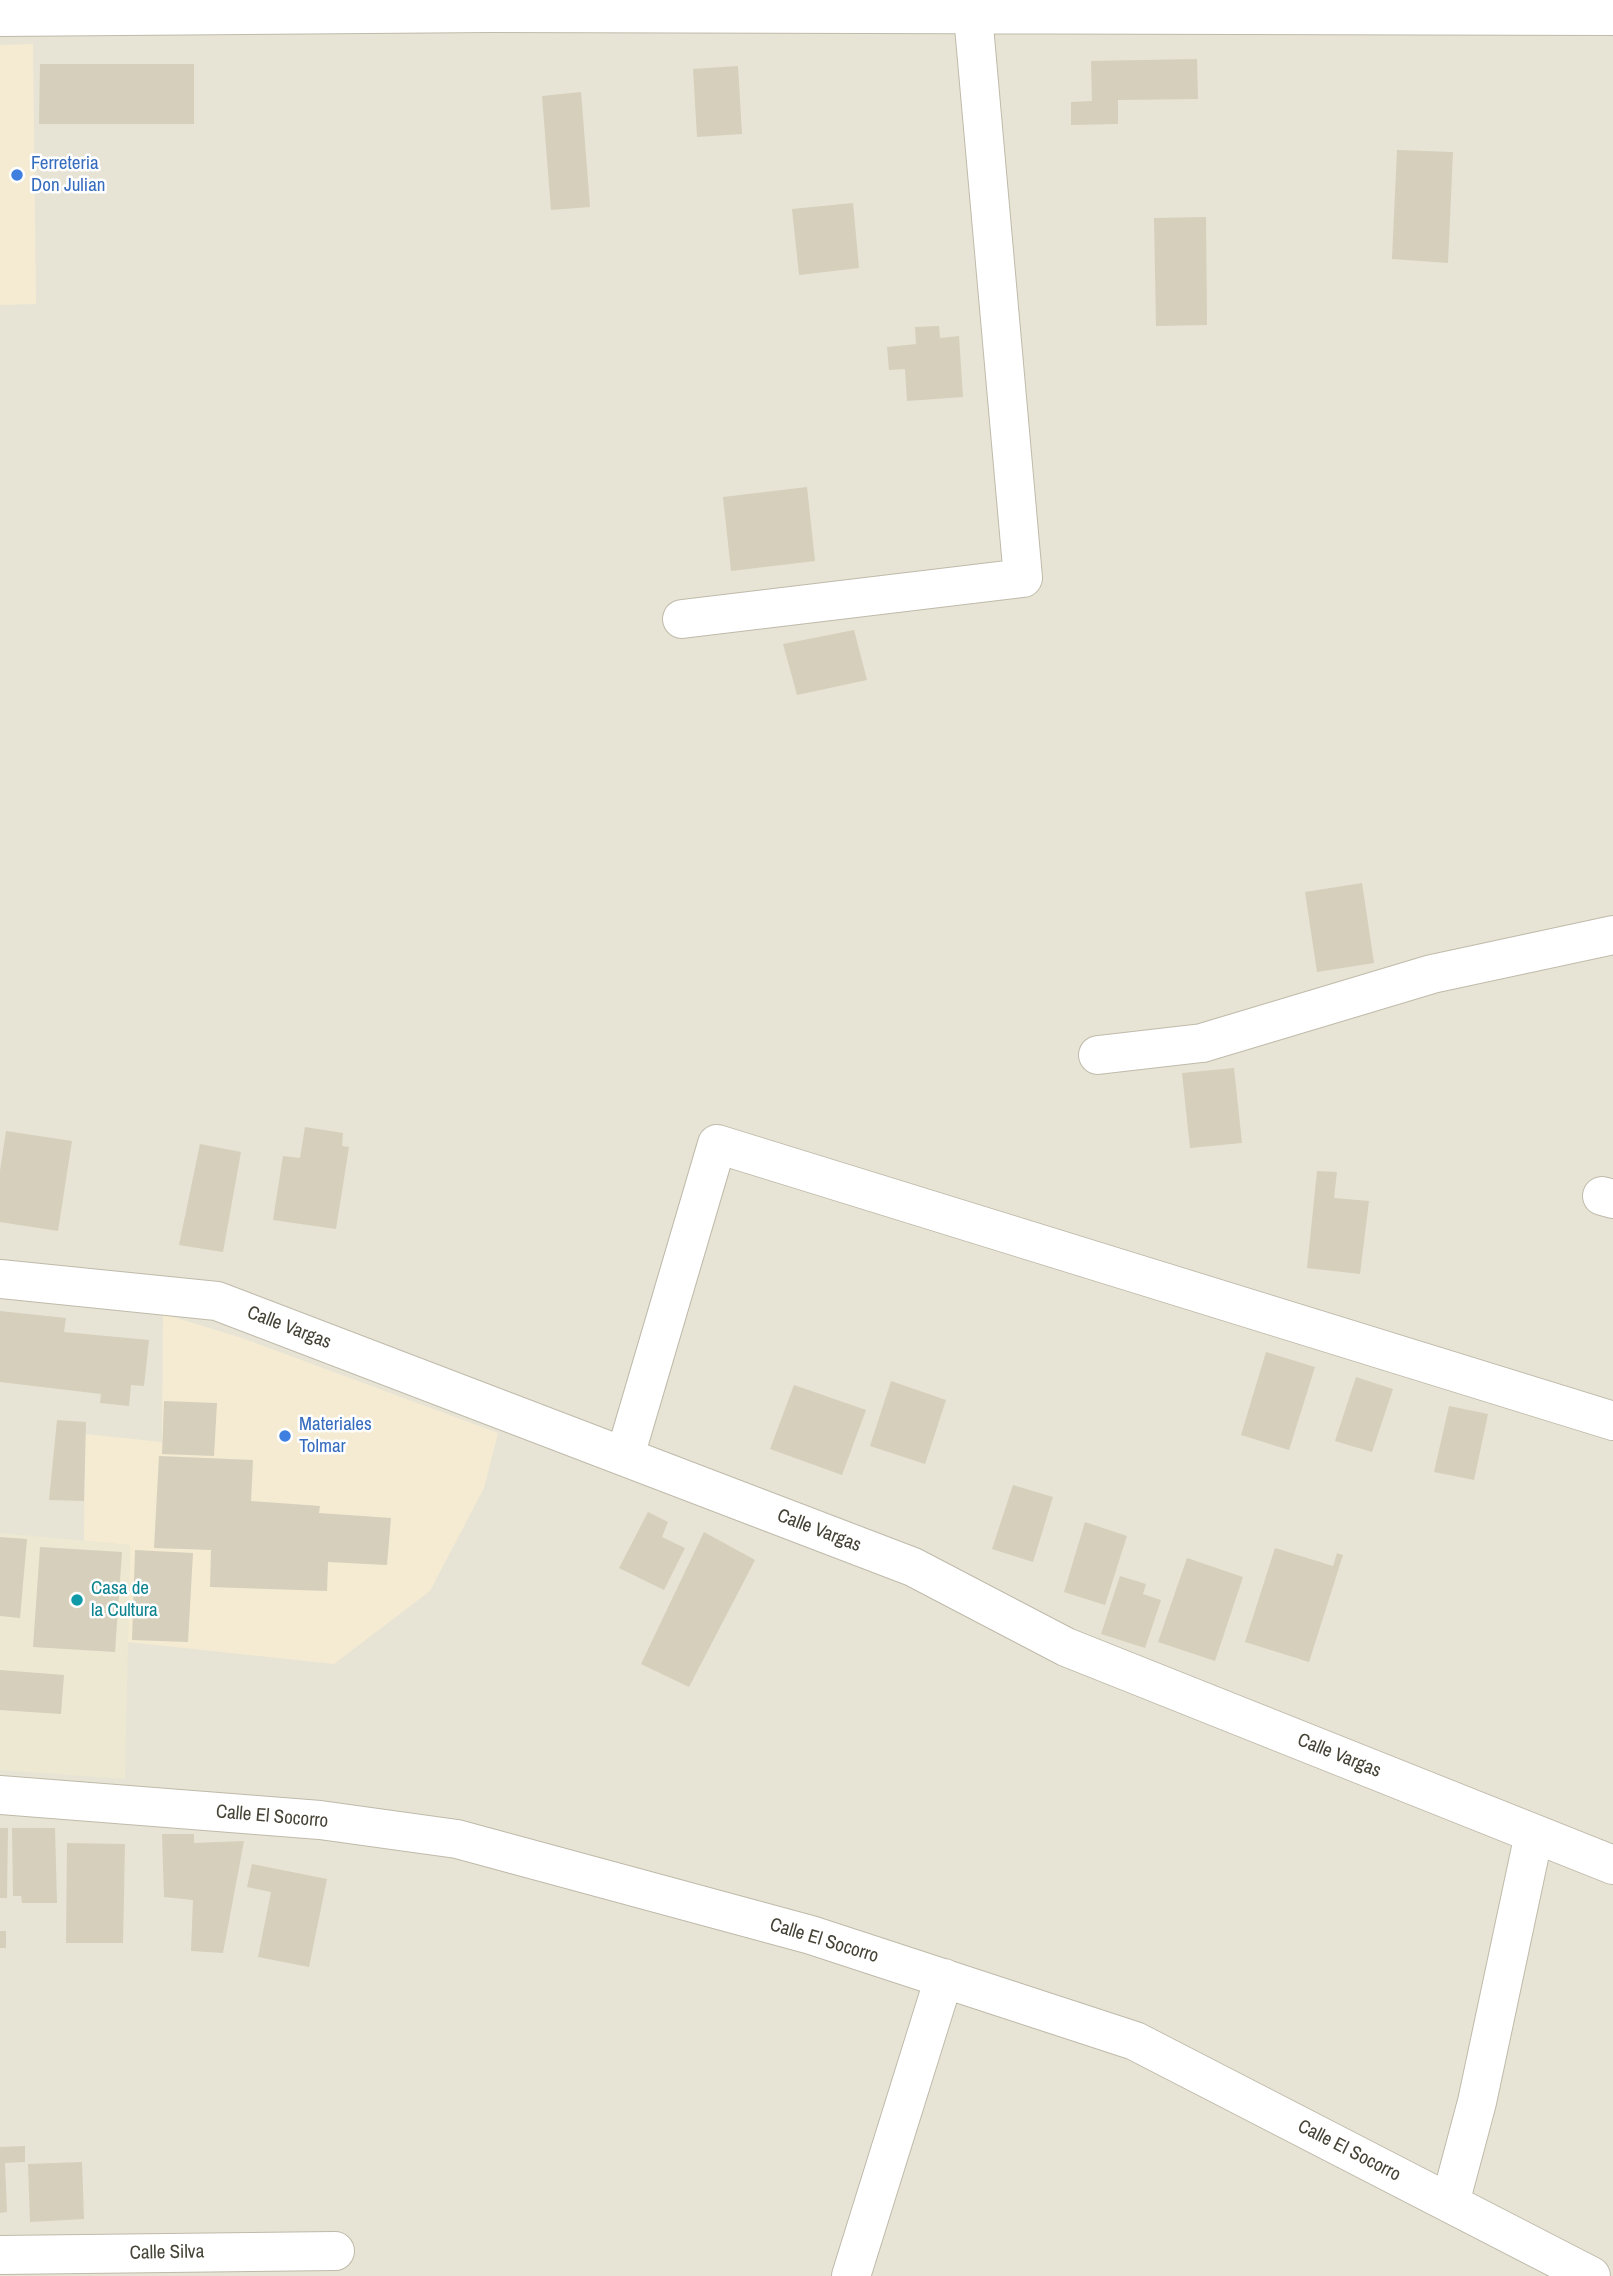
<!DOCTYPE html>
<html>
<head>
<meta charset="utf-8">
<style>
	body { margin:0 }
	canvas { display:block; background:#f3f1e7 }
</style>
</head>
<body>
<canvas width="1613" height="2276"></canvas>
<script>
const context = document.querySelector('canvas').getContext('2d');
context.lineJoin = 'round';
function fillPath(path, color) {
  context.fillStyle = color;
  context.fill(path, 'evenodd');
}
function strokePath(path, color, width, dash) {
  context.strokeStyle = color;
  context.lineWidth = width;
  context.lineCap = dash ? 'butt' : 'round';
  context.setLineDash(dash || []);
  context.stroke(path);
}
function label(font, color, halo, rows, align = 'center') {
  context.font = font + ' "Archivo Narrow",sans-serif';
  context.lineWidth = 5;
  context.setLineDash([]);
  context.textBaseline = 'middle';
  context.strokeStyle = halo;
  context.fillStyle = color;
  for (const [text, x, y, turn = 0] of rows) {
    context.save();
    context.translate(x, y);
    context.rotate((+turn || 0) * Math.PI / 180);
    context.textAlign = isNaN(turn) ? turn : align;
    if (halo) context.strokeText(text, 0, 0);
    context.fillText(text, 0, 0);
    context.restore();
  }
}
const residential = new Path2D(`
	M0 0H1613V2276H0Z`);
const commercial = new Path2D(`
	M33 44 36 304 0 305V45Z
	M163 1314 242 1338 498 1433 484 1488 430 1591 334 1664 128 1642 130 1545 84 1541 85 1434 162 1442Z`);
const education = new Path2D(`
	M0 1533 130 1545 125 1779 0 1770Z`);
const building = new Path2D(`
	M1197 59 1198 99 1118 100V124L1071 125V102L1092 101 1091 61Z
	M40 64H194V124H39Z
	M738 66 742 134 697 137 693 69Z
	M581 92 590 207 551 210 542 96Z
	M1397 150 1453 152 1448 263 1392 259Z
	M853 203 859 268 799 275 792 209Z
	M1206 217 1207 325 1156 326 1154 218Z
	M939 326 940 338 959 336 963 397 907 401 905 369 889 370 887 347 916 344 915 327Z
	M807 487 815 561 731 571 723 497Z
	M854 630 867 680 797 695 783 644Z
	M1362 883 1374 963 1317 972 1305 892Z
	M1234 1068 1242 1143 1190 1148 1182 1073Z
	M305 1127 343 1133 342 1146 349 1147 336 1229 273 1220 283 1156 300 1158Z
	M6 1131 72 1141 58 1231 0 1222V1171Z
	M200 1144 241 1152 223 1252 179 1245Z
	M1317 1171 1337 1172 1334 1198 1369 1201 1360 1274 1307 1268Z
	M0 1311 66 1318 64 1332 149 1340 144 1386 131 1385 129 1406 100 1403 101 1394 0 1382Z
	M1266 1352 1315 1367 1289 1450 1241 1435Z
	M1356 1377 1393 1389 1372 1452 1335 1441Z
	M891 1381 946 1400 925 1464 870 1446Z
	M794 1385 866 1410 842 1475 770 1449Z
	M164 1401 217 1403 214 1456 162 1454Z
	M1449 1406 1488 1414 1474 1480 1434 1472Z
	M57 1420 86 1422 84 1501 49 1500Z
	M159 1456 253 1460 251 1501 320 1506 319 1513 391 1518 387 1565 328 1562 327 1591 210 1587 211 1550 154 1548Z
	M1013 1485 1053 1497 1033 1562 992 1549Z
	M648 1512 668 1522 662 1537 685 1548 664 1590 619 1568Z
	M1085 1522 1127 1536 1105 1605 1064 1592Z
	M704 1532 755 1560 689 1687 641 1664Z
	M0 1537 27 1539 20 1618 0 1616Z
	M40 1547 122 1552 115 1652 33 1647Z
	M1275 1548 1333 1566 1337 1553 1343 1555 1309 1662 1245 1642Z
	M135 1550 193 1553 188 1642 132 1640Z
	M1187 1558 1243 1577 1215 1661 1158 1642Z
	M1120 1576 1146 1584 1143 1594 1161 1600 1145 1648 1101 1634Z
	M0 1670 64 1675 61 1714 0 1710Z
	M0 1828H8L7 1898H0Z
	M12 1828H55L57 1903H22L21 1896H13Z
	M162 1834H194V1843L244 1841 223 1953 191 1951 193 1900 164 1897Z
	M67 1843 125 1844 123 1943H66Z
	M252 1864 327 1879 309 1967 258 1957 271 1892 247 1887Z
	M0 1931H6V1948H0Z
	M25 2146V2162L5 2163 7 2212 0 2213V2147Z
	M82 2162 84 2219 30 2222 28 2164Z`);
const minor = new Path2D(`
	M0 17 491 13 1613 16
	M682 619 1023 578 973 15
	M1098 1055 1202 1043 1432 974 1613 935
	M1602 1196 1613 1199
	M0 1279 217 1301 913 1567 1066 1647 1613 1865
	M625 1456 717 1144 1613 1421
	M0 1795 320 1820 457 1839 811 1935 1135 2041 1591 2276
	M1450 2203 1477 2102 1534 1834
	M0 2255 335 2251
	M851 2276 944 1978`);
const markers = [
	[17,175,7,"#3f7fe0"],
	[285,1436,7,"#3f7fe0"],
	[77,1600,7,"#0f9aa8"]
];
const shopNames = [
	["Ferreteria",31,164],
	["Don Julian",31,186],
	["Materiales",299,1425],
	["Tolmar",299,1447]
];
const streetNames = [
	["Calle Vargas",289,1328,21],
	["Calle Vargas",819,1531,21],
	["Calle Vargas",1339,1756,22],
	["Calle El Socorro",272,1817,5],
	["Calle El Socorro",824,1941,17],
	["Calle El Socorro",1349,2151,27],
	["Calle Silva",167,2253,-1]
];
const cultureNames = [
	["Casa de",91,1589],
	["la Cultura",91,1611]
];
fillPath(residential, '#e7e4d5');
fillPath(commercial, '#f5ebd2');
fillPath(education, '#ece8d1');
fillPath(building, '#d5cfbc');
strokePath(minor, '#bfbaaa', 40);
strokePath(minor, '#fff', 38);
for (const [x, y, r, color] of markers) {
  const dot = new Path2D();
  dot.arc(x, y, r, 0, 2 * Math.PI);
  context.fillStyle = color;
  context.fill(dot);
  strokePath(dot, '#fff', 2.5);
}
label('19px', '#366cbe', '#fff', shopNames, 'left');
label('19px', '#464236', '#fff', streetNames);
label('19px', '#0d838f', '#fff', cultureNames, 'left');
</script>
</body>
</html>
